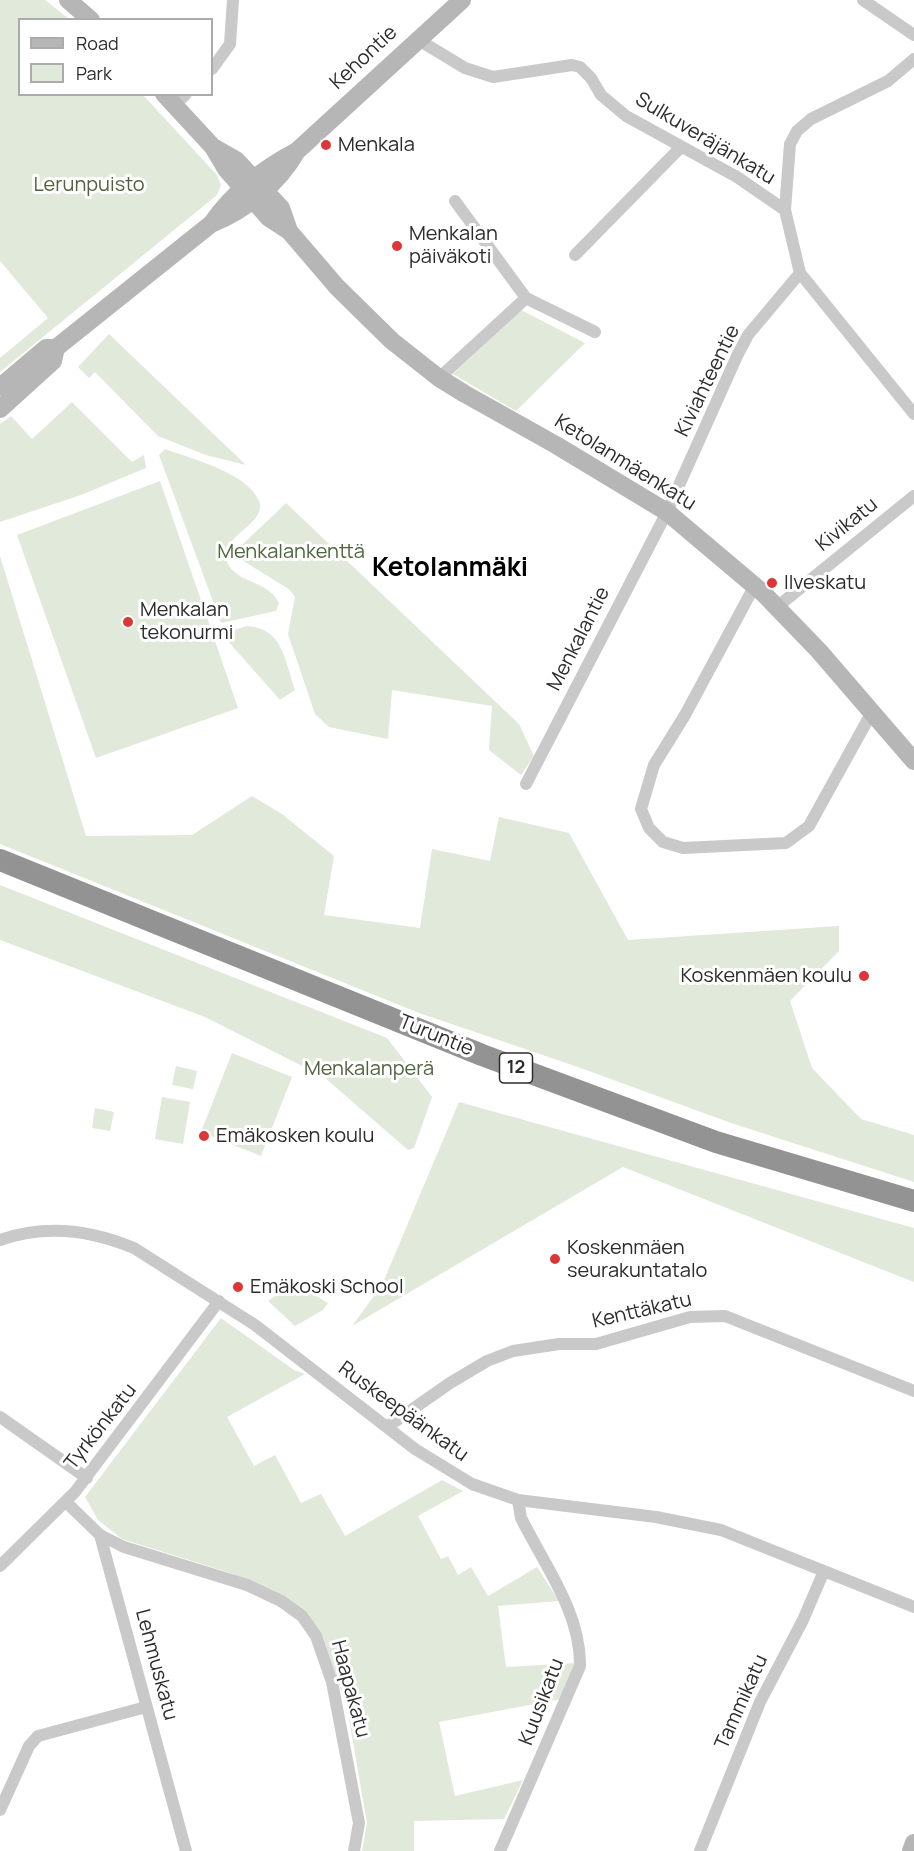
<!DOCTYPE html>
<html>
<head>
<meta charset="utf-8">
<style>
	body { margin:0 }
	#map { position:relative; width:914px; height:1851px; overflow:hidden; background:#fff; font-family:Manrope,sans-serif }
	canvas { display:block }
	.legend { position:absolute; left:18px; top:18px; width:195px; height:78px; box-sizing:border-box; background:#fff; border:2px solid #ababab; margin:0; padding:8px 10px; list-style:none; font-size:18px; color:#2c2c2c }
	.legend li { display:flex; align-items:center; gap:12px; height:30px }
	.legend b { width:30px; border:2px solid #ababab }
</style>
</head>
<body>
<div id="map">
<canvas width="914" height="1851"></canvas>
<ul class="legend">
<li><b style="height:8px;background:#b6b6b6"></b>Road</li>
<li><b style="height:16px;background:#e1e9da"></b>Park</li>
</ul>
</div>
<script>
const context = document.querySelector('canvas').getContext('2d');
context.lineJoin = 'round';
function fillPath(path, color) {
  context.fillStyle = color;
  context.fill(path, 'evenodd');
}
function strokePath(path, color, width, dash) {
  context.strokeStyle = color;
  context.lineWidth = width;
  context.lineCap = dash ? 'butt' : 'round';
  context.setLineDash(dash || []);
  context.stroke(path);
}
function label(font, color, halo, rows, align = 'center') {
  context.font = font + ' Manrope,sans-serif';
  context.lineWidth = 6;
  context.setLineDash([]);
  context.textBaseline = 'middle';
  context.strokeStyle = halo;
  context.fillStyle = color;
  for (const [text, x, y, turn = 0] of rows) {
    context.save();
    context.translate(x, y);
    context.rotate((+turn || 0) * Math.PI / 180);
    context.textAlign = isNaN(turn) ? turn : align;
    if (halo) context.strokeText(text, 0, 0);
    context.fillText(text, 0, 0);
    context.restore();
  }
}
const green = new Path2D(`
	M0 0H45L69 19 20 20V94L143 95 217 175 221 185 217 195 0 372V358L48 318 0 261Z
	M521 310 585 343 516 411 453 374Z
	M109 334 246 465 206 455 158 436 95 372 89 378 78 367Z
	M72 402 132 462 144 455 146 468 81 495 0 522V424L11 416 32 439Z
	M165 449C192 459 248 473 259 501 268 524 218 536 227 562 235 583 268 580 279 603L276 611 221 623 159 455Z
	M160 481 238 708 96 758 17 535Z
	M286 503 519 724 534 756 521 775 489 750 492 706 392 690 388 739 329 727 315 714 288 634 295 597 290 590 242 560 243 544Z
	M0 556 86 836 192 835 252 796 282 814 334 856 324 915 420 928 432 849 490 861 499 817 569 833 628 940 839 926V951L790 1001 812 1068 861 1119 914 1135V1182L731 1123 578 1067 419 1013 0 844Z
	M247 626C283 628 285 661 295 690L280 700 227 640V632Z
	M0 885 387 1038 432 1097 414 1148 408 1150 324 1077 205 1017 0 940Z
	M232 1053 292 1077 261 1156 201 1132Z
	M176 1066 197 1071 193 1089 172 1085Z
	M162 1097 190 1102 183 1144 155 1139Z
	M459 1102 914 1228V1282L623 1167 352 1326 382 1285Z
	M95 1108 114 1112 110 1131 92 1128Z
	M294 1283 328 1303 323 1310 295 1326 268 1301Z
	M221 1318 294 1370 305 1374 227 1417 254 1466 275 1455 301 1503 321 1494 345 1536 442 1480 463 1491 418 1516 441 1559 448 1556 458 1575 471 1567 488 1596 537 1567 559 1601 498 1606 506 1667 576 1663 561 1699 439 1722 455 1796 523 1780 504 1819 414 1821V1851H362L367 1823 347 1707 323 1638 307 1614 281 1595 227 1572 122 1539 98 1520 85 1497Z`);
const street = new Path2D(`
	M863 0 914 35
	M417 39 465 68 493 77 572 65 580 67 591 78 601 95 626 116 737 177 785 210
	M914 59 888 81 811 119 797 131 790 144 785 210 800 273 914 414
	M212 69 230 44 233 0
	M174 106 186 94
	M455 201 526 298 595 332
	M575 255 680 148
	M439 378 526 298
	M755 585 685 715 654 765 641 809 649 828 663 842 683 848 786 843 809 826 872 712
	M777 607 914 496
	M526 784 667 512 737 356 748 335 800 273
	M0 1240C45 1224 91 1230 134 1248L255 1325 415 1449 472 1484 518 1500 656 1517 721 1530 914 1607
	M0 1417 87 1478
	M387 1427 450 1383 487 1361 513 1351 559 1344H596L690 1317 725 1316 914 1391
	M66 1502 100 1535 186 1851
	M100 1535 124 1547 247 1585 281 1601 302 1616 316 1636 332 1682 359 1823 354 1851
	M0 1566 75 1492 219 1301
	M0 1810 29 1746 38 1736 146 1707
	M500 1851 580 1666C581 1613 544 1564 521 1518L518 1500
	M700 1851 760 1702 803 1620 824 1571`);
const secondary = new Path2D(`
	M68 0 91 20
	M164 94 213 147 226 169 269 218 289 231 337 287 392 341 439 378 465 394 556 445 667 512 763 593 819 651 914 761
	M215 148 236 160 281 208 289 231
	M212 223C234 192 264 168 297 151L462 0
	M0 387 46 348H56L211 224C247 209 278 184 297 151
	M0 409 53 361 56 348
	M911 1851 914 1843`);
const highway = new Path2D(`
	M0 860 482 1055 716 1142 914 1201`);
const markers = [
	[326,145,6,"#db3739"],
	[397,246,6,"#db3739"],
	[772,583,6,"#db3739"],
	[128,622,6,"#db3739"],
	[864,976,6,"#db3739"],
	[204,1136,6,"#db3739"],
	[555,1259,6,"#db3739"],
	[238,1287,6,"#db3739"]
];
const shields = [
	[516,1068,33]
];
const shieldNames = [
	["12",516,1068]
];
const streetNames = [
	["Kehontie",364,58,-43],
	["Sulkuveräjänkatu",705,139,31],
	["Kiviahteentie",708,381,-64],
	["Ketolanmäenkatu",625,463,32],
	["Kivikatu",847,525,-39],
	["Menkalantie",579,639,-63],
	["Turuntie",436,1036,22],
	["Kenttäkatu",642,1311,-13],
	["Ruskeepäänkatu",403,1412,36],
	["Tyrkönkatu",101,1427,-52],
	["Lehmuskatu",156,1665,75],
	["Haapakatu",350,1689,75],
	["Kuusikatu",542,1702,-69],
	["Tammikatu",742,1702,-66]
];
const poiNames = [
	["Menkala",338,145],
	["Menkalan",409,234],
	["päiväkoti",409,257],
	["Ilveskatu",784,583],
	["Menkalan",140,610],
	["tekonurmi",140,633],
	["Koskenmäen koulu",852,976,"right"],
	["Emäkosken koulu",216,1136],
	["Koskenmäen",567,1248],
	["seurakuntatalo",567,1271],
	["Emäkoski School",250,1287]
];
const parkNames = [
	["Lerunpuisto",89,185],
	["Menkalankenttä",291,552],
	["Menkalanperä",369,1069]
];
const districtNames = [
	["Ketolanmäki",450,569]
];
fillPath(green, '#e1e9da');
strokePath(street, '#c9c9c9', 12);
strokePath(secondary, '#b6b6b6', 18);
strokePath(highway, '#939393', 22);
for (const [x, y, r, color] of markers) {
  const dot = new Path2D();
  dot.arc(x, y, r, 0, 2 * Math.PI);
  context.fillStyle = color;
  context.fill(dot);
  strokePath(dot, '#fff', 2);
}
for (const [x, y, w] of shields) {
  const box = new Path2D();
  box.roundRect(x - w / 2, y - 15, w, 30, 4.5);
  context.fillStyle = '#fff';
  context.fill(box);
  strokePath(box, '#2c2c2c', 1.5);
}
label('bold 18px', '#2c2c2c', null, shieldNames);
label('20px', '#2c2c2c', '#fff', streetNames);
label('20px', '#2c2c2c', '#fff', poiNames, 'left');
label('20px', '#4d653d', '#fff', parkNames);
label('bold 26px', '#000', '#fff', districtNames);
</script>
</body>
</html>
